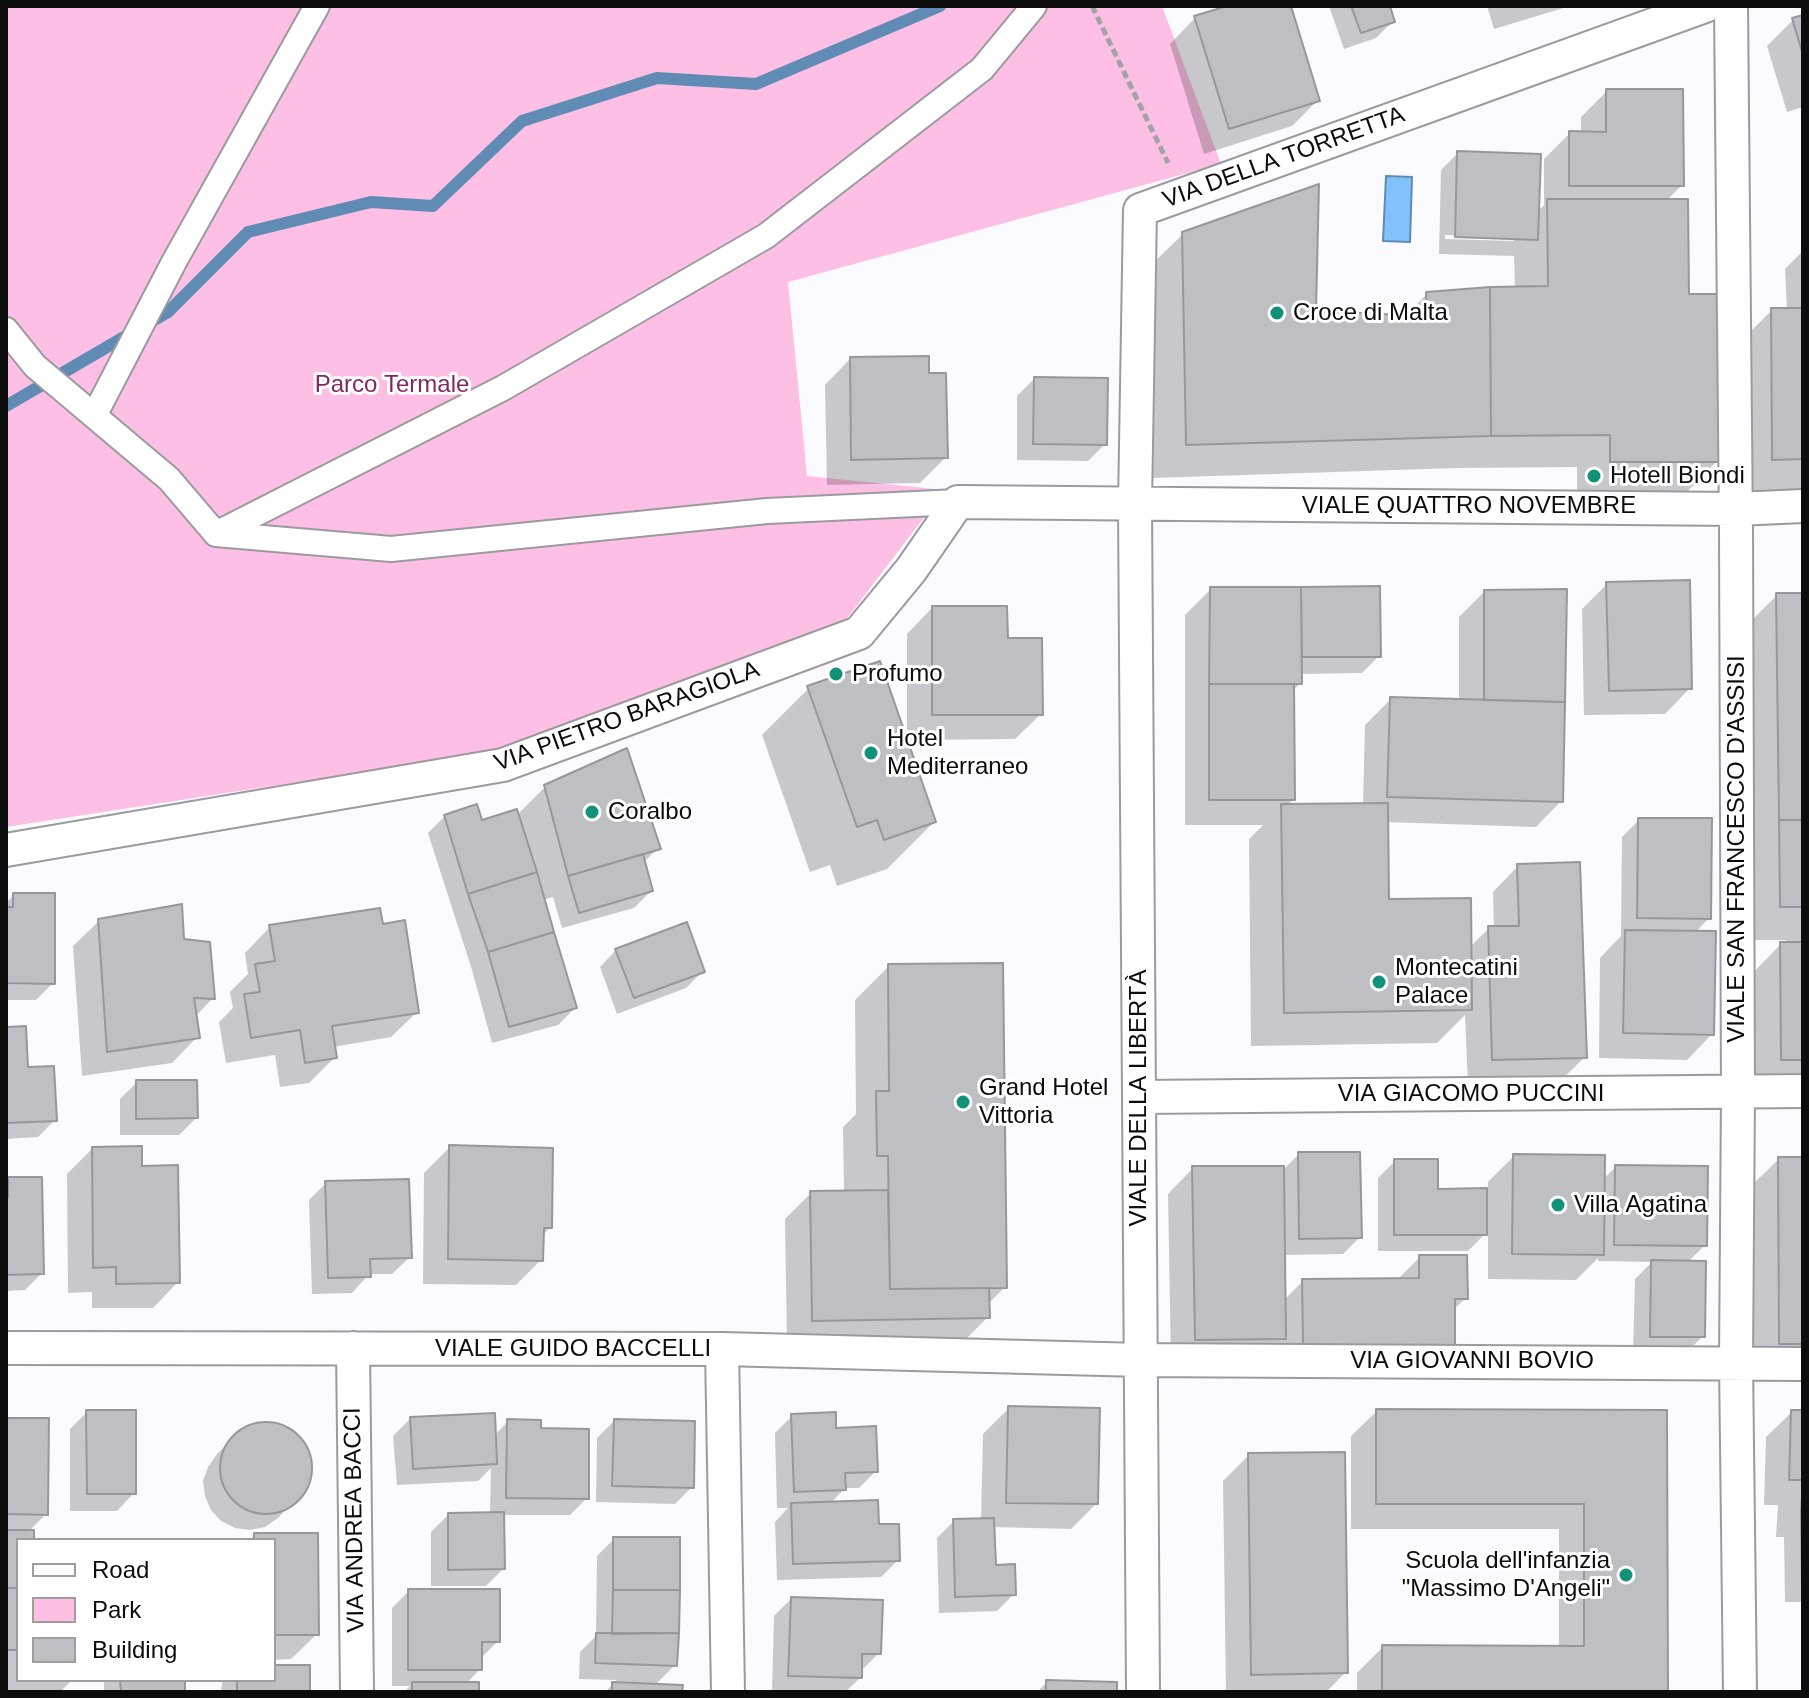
<!DOCTYPE html>
<html>
<head>
<meta charset="utf-8">
<style>
	body { margin:0 }
	#map { position:relative; width:1809px; height:1698px; overflow:hidden; background:#fbfaff; font-family:Helvetica,sans-serif }
	canvas { display:block }
	.frame { position:absolute; inset:0; border:8px solid #0c0c0d; pointer-events:none }
	.legend { position:absolute; left:16px; top:1538px; width:260px; height:144px; box-sizing:border-box; background:#fff; border:2px solid #9e9e9e; margin:0; padding:10px 14px; list-style:none; font-size:24px; color:#0c0c0d }
	.legend li { display:flex; align-items:center; gap:16px; height:40px }
	.legend b { width:40px; border:2px solid #9e9e9e }
</style>
</head>
<body>
<div id="map">
<canvas width="1809" height="1698"></canvas>
<div class="frame"></div>
<ul class="legend">
<li><b style="height:10px;background:#fff"></b>Road</li>
<li><b style="height:22px;background:#fdc0e4"></b>Park</li>
<li><b style="height:22px;background:#bdbfc3"></b>Building</li>
</ul>
</div>
<script>
const context = document.querySelector('canvas').getContext('2d');
context.lineJoin = 'round';
function fillPath(path, color) {
  context.fillStyle = color;
  context.fill(path, 'evenodd');
}
function strokePath(path, color, width, dash) {
  context.strokeStyle = color;
  context.lineWidth = width;
  context.lineCap = dash ? 'butt' : 'round';
  context.setLineDash(dash || []);
  context.stroke(path);
}
function label(font, color, halo, rows, align = 'center') {
  context.font = font + ' Helvetica,sans-serif';
  context.lineWidth = 6;
  context.setLineDash([]);
  context.textBaseline = 'middle';
  context.strokeStyle = halo;
  context.fillStyle = color;
  for (const [text, x, y, turn = 0] of rows) {
    context.save();
    context.translate(x, y);
    context.rotate((+turn || 0) * Math.PI / 180);
    context.textAlign = isNaN(turn) ? turn : align;
    if (halo) context.strokeText(text, 0, 0);
    context.fillText(text, 0, 0);
    context.restore();
  }
}
const green = new Path2D(`
	M6 6H1162L1221 164 788 282 807 476 945 490 842 625 499 751 6 827Z`);
const water = new Path2D(`
	M1386 176 1412 177 1410 242 1383 241Z`);
const shadow = new Path2D(`
	M1234 6H1289L1318 100 1292 126 1204 154 1170 44 1195 18Z
	M1329 6H1388L1393 21 1376 38 1344 49Z
	M1487 6H1570L1494 29Z
	M1803 17V107L1787 112 1767 46 1793 20Z
	M1607 91 1682 185 1666 201 1687 296 1717 461 1684 495H1577V467L1456 468 1153 478 1149 267 1183 234 1314 313 1404 317 1427 294 1515 288 1514 256 1439 254 1441 170 1458 153 1537 212 1544 205V159L1570 133H1581V117ZM1445 235 1514 237V241L1445 239Z
	M1802 252 1803 505 1726 506 1725 357 1772 310H1787L1785 269Z
	M850 359 927 375 946 457 920 483 827 485 825 385Z
	M1034 379 1105 444 1088 461 1017 460V396Z
	M1607 584 1690 688 1665 714 1584 715 1582 609Z
	M1378 588 1379 656 1362 673 1300 674V684L1292 691 1293 799 1287 806 1363 805 1365 725 1391 699 1459 701V617L1484 592 1561 801 1536 827 1386 822 1387 901 1469 948 1489 928H1494L1493 892 1518 866 1585 1057 1559 1082 1468 1085 1465 1015 1437 1043 1251 1046 1249 839 1263 825H1185V615L1211 589Z
	M1777 595H1803V1093H1749L1748 978 1781 944H1786V940H1747L1743 629Z
	M932 608 1041 714 1015 739 907 740V634Z
	M809 688 934 822 887 869 837 886 830 865 810 872 762 735Z
	M545 787 658 848 643 863 651 891 634 908 562 928 553 897 542 900 575 1008 558 1025 492 1043 472 970 428 833 445 816 481 822 517 815Z
	M1639 820 1709 918 1695 933 1712 1034 1687 1060 1599 1058 1600 958 1621 936 1622 837Z
	M14 895 53 983 36 1000H6V903Z
	M99 921 182 941 213 998 195 1017 197 1037 172 1063 82 1076 73 946Z
	M270 927 417 1012 391 1037 333 1047 335 1057 309 1083 280 1087 275 1055 226 1063 219 1022 233 1008 230 992 248 974 245 953Z
	M616 950 703 971 686 988 617 1014 600 967Z
	M889 966 1005 1287 988 1304V1317L962 1343 787 1345 785 1219 811 1193H844L843 1127 856 1114 855 1000Z
	M6 1029 26 1069 55 1120 38 1137 6 1139Z
	M137 1082 196 1118 179 1135H120V1099Z
	M450 1147 550 1227 542 1236 541 1260 516 1285 423 1284 424 1173Z
	M92 1149 140 1168 178 1282 153 1308H92V1292L68 1293 67 1174Z
	M1299 1154 1360 1237 1343 1254 1283 1255 1284 1300 1303 1281H1396L1420 1257 1466 1298 1453 1310V1344L1428 1369 1278 1370V1345L1259 1364 1171 1365 1168 1194 1193 1168 1282 1171Z
	M1514 1156 1602 1180 1616 1167 1705 1245 1688 1262 1703 1336 1686 1353H1633L1635 1279 1652 1262 1598 1261V1258L1576 1280 1488 1279V1231L1468 1251H1378V1178L1395 1161 1436 1191 1488 1190V1182Z
	M1779 1159H1803V1369H1754L1753 1184Z
	M9 1179 42 1273 25 1290 6 1291V1182Z
	M326 1183 410 1257 392 1274H369L352 1293 312 1294 309 1200Z
	M1009 1408 1097 1503 1071 1529 993 1527 994 1567 1014 1594 997 1611 939 1613 937 1538 954 1521 981 1520 983 1434Z
	M1377 1411 1665 1412 1666 1692H1357V1673L1383 1647 1559 1648V1529H1351V1436Z
	M87 1412 134 1493 117 1511H70V1429Z
	M1792 1412H1803V1602H1785L1784 1537H1776L1778 1505H1764L1766 1437Z
	M792 1416 834 1430 876 1471 859 1488H845L830 1504 877 1526 898 1560 881 1577 777 1580 775 1522 788 1508H777L775 1433Z
	M410 1419 494 1436 508 1421 539 1430 587 1498 570 1515H502L503 1569 486 1586H431V1532L448 1515 490 1514 491 1468 478 1481 397 1485 393 1436Z
	M6 1420 46 1514 28 1532 32 1540H18V1680H72L60 1692H8L6 1674Z
	M614 1421 692 1487 675 1504 596 1502 597 1438Z
	M270 1423 285 1427 297 1436 306 1449 309 1460 310 1475 304 1490 278 1518 265 1527 250 1530 235 1528 221 1521 211 1510 205 1496 203 1481 208 1467 217 1454 235 1436 247 1427Z
	M1249 1455 1346 1672 1326 1692H1226L1223 1481Z
	M255 1535H316L317 1634 291 1659 274 1660V1540H250Z
	M614 1539 675 1665 654 1686 680 1692H605L617 1680 579 1679 580 1652 596 1636 597 1556Z
	M409 1591 498 1641 480 1659V1669L466 1684 477 1692H404L410 1686H392V1608Z
	M791 1599 879 1653 862 1670 860 1678 845 1692H772L774 1616Z
	M274 1667 308 1692H221L222 1683 225 1680H274Z
	M106 1680H183V1692H104V1683Z
	M1047 1682 1115 1692H1037Z`);
const stream = new Path2D(`
	M147 324 168 312 248 232 371 202 433 206 522 121 657 78 756 84 940 6
	M6 406 131 333`);
const building = new Path2D(`
	M1227 6H1291L1320 101 1229 129 1194 16Z
	M1351 6H1390L1395 22 1361 33Z
	M1803 15V55L1792 18Z
	M1606 89H1683L1684 186H1569V131L1606 132Z
	M1457 151 1541 154 1538 240 1455 237Z
	M1319 184 1316 311 1427 316 1426 292 1490 287 1491 436 1186 445 1182 232Z
	M1547 199H1688L1689 294H1718L1719 462H1610V435L1491 436 1490 287 1548 286Z
	M1771 308H1803V459L1772 460Z
	M929 356V373H946L948 458 851 460 850 357Z
	M1034 377 1108 378 1107 445 1033 444Z
	M1690 580 1692 689 1609 691 1606 582Z
	M1380 586 1381 657H1302L1301 587Z
	M1210 587H1301L1302 684H1209Z
	M1567 589 1565 702 1484 700V590Z
	M1776 593H1803V820H1779Z
	M932 606H1007L1008 638H1042L1043 715H932Z
	M880 661 936 822 884 840 877 820 857 827 807 686Z
	M1209 684H1294L1295 800H1209Z
	M1390 697 1565 702 1563 802 1387 797Z
	M627 748 661 849 568 876 544 785Z
	M1388 803 1389 899 1471 898 1472 1010 1284 1013 1281 804Z
	M477 804 482 820 517 809 537 872 468 894 444 815Z
	M1638 818H1712L1711 919 1637 918Z
	M1779 820H1803V907H1780Z
	M643 854 653 891 579 913 568 876Z
	M1580 862 1587 1058 1492 1060 1488 926H1519L1517 864Z
	M537 872 554 932 488 952 468 894Z
	M13 893H55V984L6 983V907H13Z
	M182 904 184 939 210 942 215 999 194 998 200 1038 107 1052 98 919Z
	M380 908 383 924 405 920 419 1013 332 1026 337 1058 305 1063 300 1030 251 1038 244 994 260 992 255 964 275 961 269 925Z
	M687 922 705 972 634 998 615 949Z
	M1625 930 1716 931 1714 1035 1623 1033Z
	M554 932 577 1008 509 1027 488 952Z
	M1780 942H1803V1060H1781Z
	M1003 963 1007 1288 890 1289 888 1156H877L876 1091H889L888 964Z
	M26 1026 28 1067 54 1066 57 1121 6 1123V1027Z
	M136 1080H197L198 1118 136 1119Z
	M449 1145 553 1148 552 1228H544L543 1261 448 1259Z
	M142 1146V1166L178 1165 180 1283 116 1284V1267L93 1268 92 1147Z
	M1298 1152H1360L1362 1238 1299 1239Z
	M1513 1154 1605 1155 1604 1255 1512 1254Z
	M1778 1157H1803V1344H1779Z
	M1394 1159H1438V1189L1487 1188V1235H1394Z
	M1615 1165 1708 1166 1707 1246 1614 1245Z
	M1192 1166H1284L1286 1339 1195 1340Z
	M8 1177H42L44 1274 6 1275V1197H8Z
	M409 1179 412 1258 370 1259 371 1277 328 1278 325 1181Z
	M888 1190 890 1289 989 1288 990 1318 812 1321 810 1191Z
	M1419 1255H1467L1468 1299H1455V1345H1303L1302 1279 1419 1278Z
	M1651 1260 1706 1261 1705 1337H1650Z
	M1008 1406 1100 1408 1098 1504 1006 1503Z
	M1376 1409 1667 1410 1668 1692H1382V1645L1584 1646V1504H1376Z
	M86 1410H136V1494H87Z
	M1791 1410H1803V1512H1801L1803 1480H1789Z
	M836 1412V1428L876 1426 878 1472 845 1473 846 1490 794 1492 791 1414Z
	M495 1413 497 1464 413 1469 410 1417Z
	M6 1418H49L48 1515 6 1514Z
	M507 1419 541 1420V1428L589 1429V1499L506 1498Z
	M614 1419 695 1421 694 1488 612 1486Z
	M220 1468a46 46 0 1 1 92 0a46 46 0 1 1-92 0Z
	M1345 1452 1348 1673 1251 1675 1248 1453Z
	M878 1500 879 1524H899L900 1561 793 1564 791 1503Z
	M504 1512 505 1569 448 1570V1513Z
	M1801 1512H1803V1585H1802Z
	M994 1518 996 1565 1015 1564 1016 1595 955 1597 953 1519Z
	M6 1530H34V1540H18V1588H6Z
	M254 1533H318L319 1635H274V1540H254Z
	M613 1537H680V1590H613Z
	M6 1588H18V1650H6Z
	M408 1589H500V1642H482V1670H408Z
	M613 1590H680L679 1633 612 1634Z
	M791 1597 883 1600 881 1654H862V1678L788 1676Z
	M596 1633H679L677 1666 595 1663Z
	M274 1665H310V1692H237V1680H274Z
	M120 1680H185V1692H121Z
	M1046 1680 1117 1682V1692H1046Z
	M412 1682H479V1692H412Z
	M612 1682 683 1685 682 1692H612Z`);
const path = new Path2D(`
	M1092 6 1168 163`);
const pedestrian = new Path2D(`
	M6 330 35 366 169 479 216 534 503 388 766 236 982 69 1034 6
	M94 416 174 262 317 6
	M216 534 391 549 767 511 958 502`);
const minor = new Path2D(`
	M1731 6 1736 529 1738 1092 1736 1362 1740 1692
	M6 850 503 765 859 633 911 570 958 502 1736 509 1803 506
	M1139 1097 1803 1091
	M6 1348 722 1349 1141 1360 1803 1364
	M353 1348 357 1692
	M722 1349 728 1692
	M1143 1692 1135 504 1140 210 1705 6`);
const markers = [
	[1277,313,8,"#109178"],
	[1594,476,8,"#109178"],
	[836,674,8,"#109178"],
	[871,753,8,"#109178"],
	[592,812,8,"#109178"],
	[1379,982,8,"#109178"],
	[963,1102,8,"#109178"],
	[1558,1205,8,"#109178"],
	[1626,1575,8,"#109178"]
];
const streetNames = [
	["VIA DELLA TORRETTA",1284,158,-20],
	["VIALE QUATTRO NOVEMBRE",1469,506],
	["VIA PIETRO BARAGIOLA",627,717,-20],
	["VIALE SAN FRANCESCO D'ASSISI",1737,849,-90],
	["VIA GIACOMO PUCCINI",1471,1094],
	["VIALE DELLA LIBERTÀ",1139,1098,-90],
	["VIALE GUIDO BACCELLI",573,1349],
	["VIA GIOVANNI BOVIO",1472,1361],
	["VIA ANDREA BACCI",355,1520,-91]
];
const poiNames = [
	["Croce di Malta",1293,313],
	["Hotell Biondi",1610,476],
	["Profumo",852,674],
	["Hotel",887,739],
	["Mediterraneo",887,767],
	["Coralbo",608,812],
	["Montecatini",1395,968],
	["Palace",1395,996],
	["Grand Hotel",979,1088],
	["Vittoria",979,1116],
	["Villa Agatina",1574,1205],
	["Scuola dell'infanzia",1610,1561,"right"],
	["\"Massimo D'Angeli\"",1610,1589,"right"]
];
const parkNames = [
	["Parco Termale",392,385]
];
fillPath(green, '#fdc0e4');
fillPath(water, '#82c2fc');
strokePath(water, '#5f8bb4', 2);
fillPath(shadow, '#0003');
strokePath(stream, '#5f8bb4', 12);
fillPath(building, '#bdbfc3');
strokePath(building, '#96979c', 2);
strokePath(pedestrian, '#9b9a9f', 28);
strokePath(minor, '#9b9a9f', 36);
strokePath(path, '#a3a3a6', 5, [8, 4]);
strokePath(pedestrian, '#fff', 24);
strokePath(minor, '#fff', 32);
for (const [x, y, r, color] of markers) {
  const dot = new Path2D();
  dot.arc(x, y, r, 0, 2 * Math.PI);
  context.fillStyle = color;
  context.fill(dot);
  strokePath(dot, '#fff', 3);
}
label('24px', '#0c0c0d', '#fff', streetNames);
label('24px', '#0c0c0d', '#fff', poiNames, 'left');
label('24px', '#7f2963', '#fff', parkNames);
</script>
</body>
</html>
